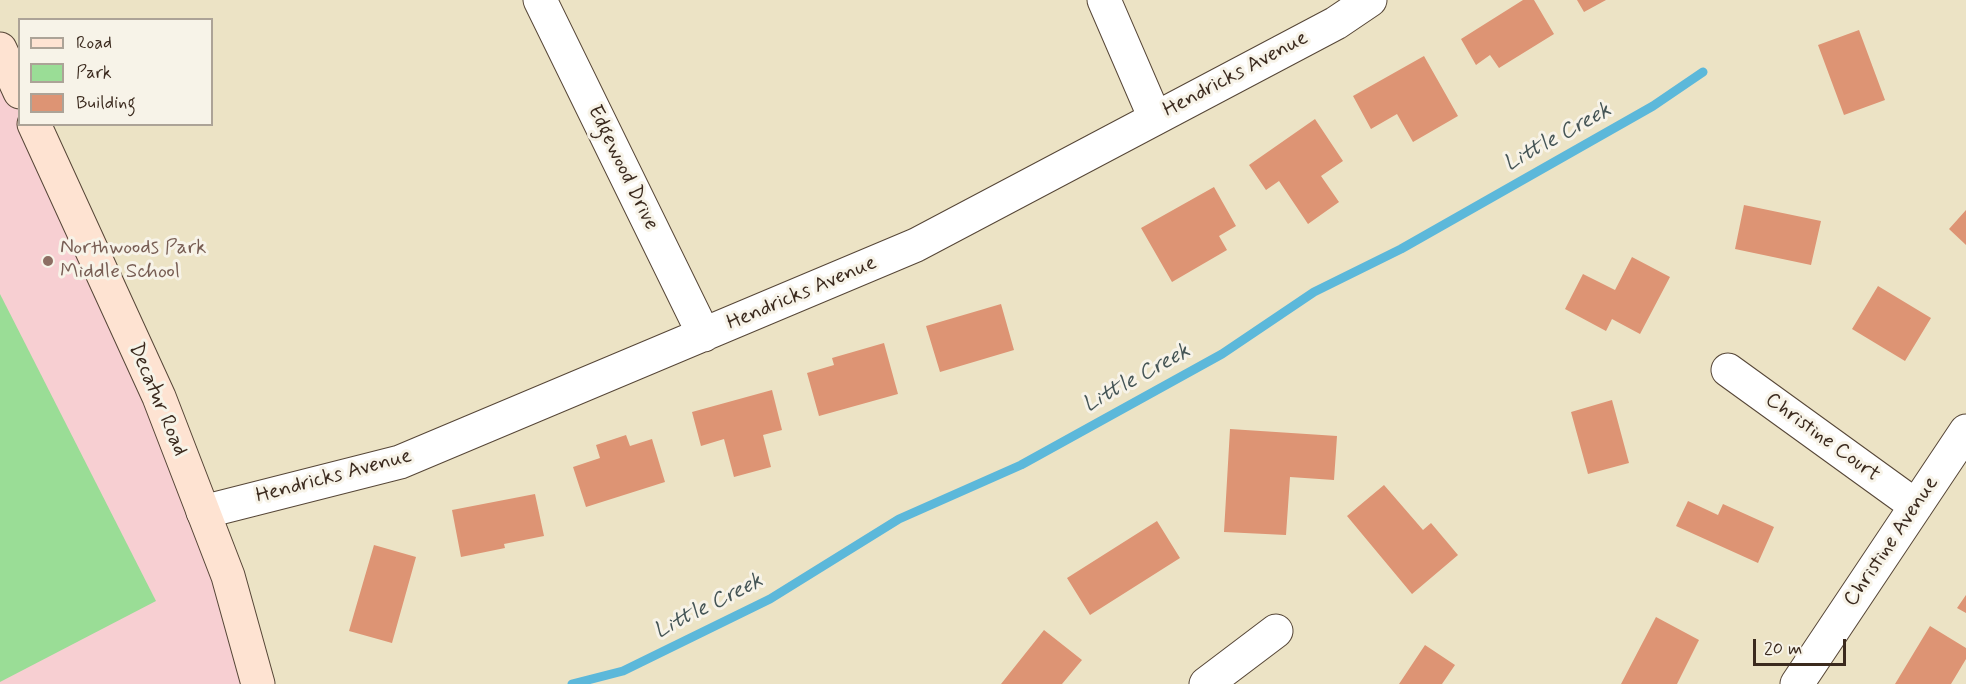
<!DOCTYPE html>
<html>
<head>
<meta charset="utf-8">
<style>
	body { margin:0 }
	#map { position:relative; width:1966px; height:684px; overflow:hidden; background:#ece3c5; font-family:Mynerve,sans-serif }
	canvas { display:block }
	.legend { position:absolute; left:18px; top:18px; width:195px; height:108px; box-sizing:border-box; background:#f7f3e8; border:2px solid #aca397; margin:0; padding:8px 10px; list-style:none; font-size:18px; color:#3b2a1e }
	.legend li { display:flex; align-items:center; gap:12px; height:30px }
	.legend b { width:30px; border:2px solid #aca397 }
	.scale { position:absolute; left:1753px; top:639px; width:93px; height:27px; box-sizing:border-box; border:3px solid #3b2a1e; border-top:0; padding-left:8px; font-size:18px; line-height:21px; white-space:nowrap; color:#3b2a1e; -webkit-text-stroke:4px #f7f3e8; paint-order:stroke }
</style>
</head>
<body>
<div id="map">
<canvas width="1966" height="684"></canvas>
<ul class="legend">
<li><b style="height:8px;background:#fee3d2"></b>Road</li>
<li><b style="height:16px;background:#9add96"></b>Park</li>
<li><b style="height:16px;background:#dd9474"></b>Building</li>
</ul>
<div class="scale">20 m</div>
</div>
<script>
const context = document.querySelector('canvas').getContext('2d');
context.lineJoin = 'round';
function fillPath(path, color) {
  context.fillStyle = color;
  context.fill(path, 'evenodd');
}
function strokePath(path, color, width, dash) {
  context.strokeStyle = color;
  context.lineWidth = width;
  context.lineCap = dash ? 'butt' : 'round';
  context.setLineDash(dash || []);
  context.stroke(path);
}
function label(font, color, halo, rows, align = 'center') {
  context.font = font + ' Mynerve,sans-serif';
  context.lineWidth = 6;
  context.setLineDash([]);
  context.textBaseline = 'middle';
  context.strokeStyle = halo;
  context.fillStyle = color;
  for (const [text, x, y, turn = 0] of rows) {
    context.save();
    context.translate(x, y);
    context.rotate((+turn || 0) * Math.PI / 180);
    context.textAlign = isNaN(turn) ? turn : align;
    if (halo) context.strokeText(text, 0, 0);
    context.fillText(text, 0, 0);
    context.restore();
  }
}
const built = new Path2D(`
	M0 49 19 92 20 124 34 125 258 684H0Z`);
const green = new Path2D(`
	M0 294 156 601 0 682Z`);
const stream = new Path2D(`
	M572 684 623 671 770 599 899 519 1021 465 1222 354 1314 292 1401 249 1653 106 1703 72`);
const building = new Path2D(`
	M1523 0H1534L1554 34 1499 68 1490 55 1476 65 1461 39Z
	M1577 0H1606L1584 12Z
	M1859 30 1885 100 1844 115 1818 45Z
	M1424 56 1458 116 1413 142 1397 114 1371 129 1353 96Z
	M1315 119 1343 161 1321 176 1339 202 1308 224 1279 181 1266 190 1249 165Z
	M1214 187 1236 226 1219 236 1227 250 1172 282 1141 228Z
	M1744 205 1821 221 1811 265 1735 249Z
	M1966 210V245L1949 229Z
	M1632 257 1670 277 1640 334 1612 319 1606 331 1565 309 1583 274 1615 290Z
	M1878 286 1931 318 1905 361 1852 329Z
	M1001 304 1014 350 940 372 926 326Z
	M884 343 898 394 819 416 807 373 834 365 832 358Z
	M772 390 782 430 763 435 771 467 734 477 724 439 701 446 692 412Z
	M1612 400 1629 463 1588 474 1571 412Z
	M1230 429 1337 436 1334 480 1290 477 1286 535 1224 532Z
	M626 435 630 446 652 439 665 482 586 507 573 467 600 458 596 445Z
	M1384 485 1423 530 1431 523 1458 555 1412 594 1347 516Z
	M535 494 544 536 504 544 505 548 461 557 452 510Z
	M1688 501 1718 515 1723 504 1774 527 1758 563 1676 526Z
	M1157 521 1180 558 1090 615 1067 578Z
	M374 545 416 557 392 643 349 631Z
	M1966 595V613L1957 608Z
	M1656 617 1699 640 1677 684H1621Z
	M1930 626 1966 648V659L1951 684H1895Z
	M1044 630 1082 660 1062 684H1001Z
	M1425 645 1455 665 1442 684H1399Z`);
const street = new Path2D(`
	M540 0 704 335
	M1104 0 1155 118
	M1728 370 1916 506
	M203 512 400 462 916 245 1336 23 1370 0
	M1206 684 1276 631
	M1797 684 1966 431`);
const secondary = new Path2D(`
	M0 49 20 92
	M34 124 159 397 228 576 258 684`);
const markers = [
	[48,261,6,"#8d6e63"]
];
const streetNames = [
	["Hendricks Avenue",1236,75,-28],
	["Edgewood Drive",622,168,64],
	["Hendricks Avenue",802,294,-23],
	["Decatur Road",157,400,67],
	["Christine Court",1822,438,36],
	["Hendricks Avenue",334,477,-15],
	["Christine Avenue",1892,542,-56]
];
const educationNames = [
	["Northwoods Park",60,249],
	["Middle School",60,273]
];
const waterNames = [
	["Little Creek",1558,138,-29],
	["Little Creek",1137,379,-29],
	["Little Creek",709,607,-27]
];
fillPath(built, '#f7cfd2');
fillPath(green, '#9add96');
strokePath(stream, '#5cb8da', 9);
fillPath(building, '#dd9474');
strokePath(street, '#564637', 35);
strokePath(secondary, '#564637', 35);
strokePath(street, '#fff', 33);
strokePath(secondary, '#fee3d2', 33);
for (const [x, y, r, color] of markers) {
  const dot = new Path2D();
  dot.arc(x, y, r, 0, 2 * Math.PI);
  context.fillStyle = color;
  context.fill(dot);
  strokePath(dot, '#f7f3e8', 2);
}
label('21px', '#3b2a1e', '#f7f3e8', streetNames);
label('21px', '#785e54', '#f7f3e8', educationNames, 'left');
label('italic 22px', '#455556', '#f7f3e8', waterNames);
</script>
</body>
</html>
